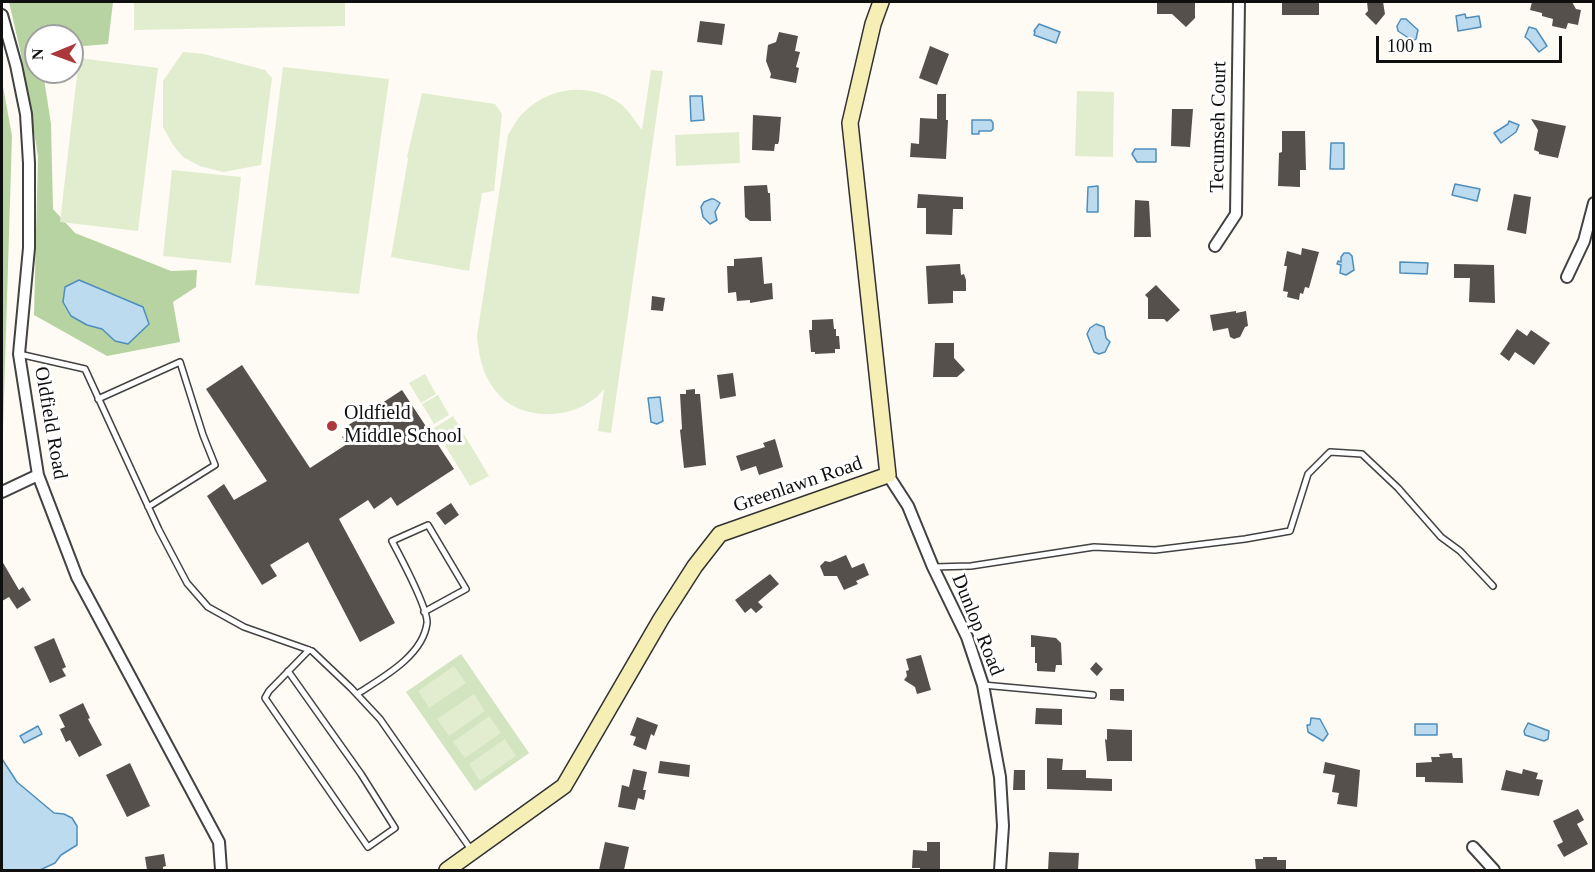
<!DOCTYPE html>
<html>
<head>
<meta charset="utf-8">
<style>
	body { margin:0 }
	#map { position:relative; width:1595px; height:872px; overflow:hidden; background:#fdfbf3; font-family:"Times New Roman",serif }
	canvas { display:block }
	.frame { position:absolute; inset:0; border:3px solid #0f0f0f; pointer-events:none }
	.north { position:absolute; left:24px; top:24px; width:60px; height:60px; box-sizing:border-box; background:#fff; border:2px solid #9f9f9f; border-radius:50%; rotate:269deg; font-size:16px; font-weight:700; line-height:24px; text-align:center; color:#0f0f0f }
	.north::after { content:''; display:block; margin:auto; width:21px; height:27px; background:#ad383c; clip-path:polygon(50% 0,100% 100%,50% 72%,0 100%) }
	.scale { position:absolute; left:1376px; top:36px; width:186px; height:27px; box-sizing:border-box; border:3px solid #0f0f0f; border-top:0; padding-left:8px; font-size:18px; line-height:21px; white-space:nowrap; color:#0f0f0f; -webkit-text-stroke:4px #fff; paint-order:stroke }
</style>
</head>
<body>
<div id="map">
<canvas width="1595" height="872"></canvas>
<div class="frame"></div>
<div class="north">N</div>
<div class="scale">100 m</div>
</div>
<script>
const context = document.querySelector('canvas').getContext('2d');
context.lineJoin = 'round';
function fillPath(path, color) {
  context.fillStyle = color;
  context.fill(path, 'evenodd');
}
function strokePath(path, color, width, dash) {
  context.strokeStyle = color;
  context.lineWidth = width;
  context.lineCap = dash ? 'butt' : 'round';
  context.setLineDash(dash || []);
  context.stroke(path);
}
function label(font, color, halo, rows, align = 'center') {
  context.font = font + ' "Times New Roman",serif';
  context.lineWidth = 6;
  context.setLineDash([]);
  context.textBaseline = 'middle';
  context.strokeStyle = halo;
  context.fillStyle = color;
  for (const [text, x, y, turn = 0] of rows) {
    context.save();
    context.translate(x, y);
    context.rotate((+turn || 0) * Math.PI / 180);
    context.textAlign = isNaN(turn) ? turn : align;
    if (halo) context.strokeText(text, 0, 0);
    context.fillText(text, 0, 0);
    context.restore();
  }
}
const green = new Path2D(`
	M461 654 529 753 475 791 406 692Z`);
const forest = new Path2D(`
	M9 2H113L108 44 72 47V36H36V72H43L51 124 53 209 75 233 171 271 197 270 196 287 173 302 180 342 107 356 34 315 38 156 21 54ZM95 286 121 300 143 307 149 324 128 344 115 341 102 329Z
	M2 81 12 136 3 428H2Z`);
const pitch = new Path2D(`
	M134 2H345V26L134 30Z
	M183 52 204 54 265 70 272 78 261 165 223 172 200 166 183 157 173 145 163 127V81Z
	M79 58 158 68 138 231 60 222Z
	M283 67 389 79 359 294 255 285Z
	M651 70 663 71 611 433 598 431 604 389C579 421 519 424 494 389 482 373 479 356 477 336L508 135C513 127 517 118 524 112 549 87 588 82 618 102 629 110 634 120 642 130Z
	M1077 91 1114 92 1113 157 1075 156Z
	M422 93 495 104 502 114 494 191 482 193 469 271 391 257 408 159 407 157Z
	M739 132 740 163 676 166 675 135Z
	M172 170 241 177 231 263 163 256Z
	M425 374 436 394 421 403 409 383Z
	M438 395 449 415 434 424 422 404Z
	M453 416 489 476 470 486 434 428Z
	M454 666 466 683 429 708 418 691Z
	M474 694 485 711 449 736 437 719Z
	M489 716 501 733 465 758 453 742Z
	M505 739 516 756 480 781 469 764Z`);
const water = new Path2D(`
	M1465 14 1466 18 1479 16 1481 27 1458 31 1456 16Z
	M1401 19H1406L1418 30 1416 39 1413 41 1398 31 1397 26Z
	M1039 24 1060 32 1056 43 1034 35 1035 32 1034 31Z
	M1529 27 1536 29 1547 46 1539 52 1529 40 1525 37Z
	M690 96H702L704 120 691 121Z
	M972 120H991L993 123V129L991 131H979V134H972Z
	M1509 121 1519 125 1516 132 1501 143 1494 133 1508 124Z
	M1331 143H1344V169H1330Z
	M1135 149H1156V162H1137L1132 154Z
	M1455 184 1480 189 1477 201 1452 195Z
	M1098 186V212H1087L1088 187Z
	M711 199H714L720 203 715 212 717 220 710 224 703 217 701 207 704 202Z
	M1344 253H1349L1352 256 1354 270 1346 275 1340 273 1341 265 1337 264 1338 261 1341 262V257Z
	M1400 262 1428 263 1427 274 1400 273Z
	M79 280 143 307 149 324 128 344 115 341 102 329 87 325 71 316 63 302 65 287Z
	M1096 324 1104 327 1106 338 1110 342 1105 352 1099 354 1094 352 1087 334 1090 328Z
	M660 397 663 421 657 424 651 422 648 398Z
	M1311 718 1320 719 1328 734 1323 741 1308 732 1307 725H1310Z
	M1528 723 1549 731 1548 739 1544 741 1525 735 1524 731Z
	M1415 724H1437V735H1415Z
	M38 726 42 734 24 743 20 736Z
	M2 759 17 782 54 813 64 814 72 818 77 826V845L61 855 55 863 40 870H2Z`);
const building = new Path2D(`
	M1157 2H1195V18L1186 27 1172 14H1157Z
	M1282 2H1319V15H1282Z
	M1367 2H1383L1385 14 1376 25 1365 14 1368 11Z
	M1532 2H1572L1576 9 1581 10 1578 25 1568 23 1566 29 1552 26 1553 19 1542 16V13L1530 10Z
	M700 21 725 24 722 45 697 42Z
	M779 32 798 36 795 51 800 52 796 67 799 68 796 83 770 78 771 74 766 61 768 45 776 42Z
	M930 46 949 54 937 85 919 78Z
	M937 94H946V120H948L946 159 910 157 911 143 919 144 920 118 937 119Z
	M1172 109H1193L1190 147 1171 146Z
	M753 115 781 117 779 141 778 144H775L774 151 752 150Z
	M1531 119 1566 126 1558 158 1539 154V152L1534 150 1538 130Z
	M1282 131H1305L1306 170H1300V187L1278 186 1279 153 1282 152Z
	M767 185 768 193H770L771 221H750L745 217 744 186Z
	M918 194 963 197V209H953L952 235 926 234V208H917Z
	M1514 194 1531 197 1526 234 1507 230Z
	M1135 200 1149 201 1151 237H1134Z
	M1302 248 1319 252 1309 288 1305 287 1303 294 1300 293 1299 300 1287 297 1288 292 1283 291 1287 266H1284L1287 251 1301 255Z
	M762 257 764 284 772 283 773 299 750 303V300L737 301 736 292 728 293 727 266H734V259Z
	M960 264 961 275 964 274 966 280V291H953V303L928 304 926 266Z
	M1454 264 1494 265 1495 303 1469 302 1470 278H1454Z
	M1156 285 1180 310 1167 322 1164 319H1148V298L1145 295Z
	M652 296 665 298 663 311 651 310Z
	M1236 311V313L1246 311 1248 326 1245 327 1240 337 1234 339 1230 337 1228 328 1213 331 1210 315Z
	M833 319 834 329H836V336H839L840 349H835V353L815 354V352H811L809 330H812V320Z
	M1517 329 1527 336 1531 330 1550 343 1534 365 1515 352 1509 361 1500 354Z
	M935 343H954V358L965 370 957 377H933Z
	M242 365 310 468 347 444 342 437 351 432 347 426 402 390 454 469 397 506 391 497 374 509 368 500 339 519 395 623 360 642 308 542 270 565 277 576 262 585 207 496 224 484 234 500 267 481 206 389Z
	M733 373 736 396 720 399 717 375Z
	M695 389V394H700L706 465 684 468 680 430 682 429 680 394H686V390Z
	M775 439 783 467 759 475 756 466 741 471 736 456 765 447 763 443Z
	M451 503 459 515 445 525 436 513Z
	M846 555 852 568 864 563 869 575 856 581 858 584 844 590 837 576H824L820 566 825 561 830 562Z
	M2 561 19 590 23 587 31 600 17 609 9 597 2 601Z
	M770 574 779 584 758 602 763 607 756 613 751 608 745 613 735 600Z
	M1031 635 1056 638 1061 643 1062 665H1056L1055 672 1037 671V663H1035V647H1031Z
	M54 638 66 667 62 669 66 676 50 683 34 647Z
	M921 655 931 690 917 694 915 687 904 680 907 676 906 671 909 670 906 659Z
	M1096 662 1103 669 1097 676 1090 669Z
	M1110 689H1124V701L1110 700Z
	M83 703 90 718 88 719 102 745 79 757 70 740 66 742 60 729 65 727 59 715Z
	M1036 708 1062 709V725L1035 724Z
	M637 717 658 725 654 736 651 734 646 750 633 745 636 737 630 735Z
	M1107 729 1132 730V761H1107L1105 739 1107 740Z
	M1452 753 1453 758H1462L1463 783 1425 782V777H1416V763L1432 762 1431 757H1440L1439 754Z
	M1047 758 1063 759 1062 770H1086V778L1112 779V791L1047 789Z
	M660 761 690 765 689 777 658 773Z
	M1325 762 1360 770 1357 807 1337 804 1339 793 1332 792 1335 775 1323 773Z
	M130 763 150 806 127 817 106 775Z
	M633 769 647 772 643 790H646L644 800 638 798 635 810 618 807 622 785 629 787Z
	M1523 769 1538 773 1536 779 1543 780 1539 796 1501 790 1506 770 1522 774Z
	M1014 770H1025V790H1013Z
	M1578 809 1584 820 1577 824 1588 844 1564 857 1557 845 1563 842 1553 821Z
	M605 842 629 847 624 870H599Z
	M927 842H940V870H920V868H912L913 850 927 851Z
	M1049 852 1079 853 1078 870H1048Z
	M164 854 166 866 163 867V870H147L145 857Z
	M1263 857H1277V860H1286V870H1256L1255 859H1263Z`);
const lane = new Path2D(`
	M19 354 85 369 159 530 187 583 208 607 244 627 312 651 351 688 380 719 472 851
	M98 399 180 362 203 435 215 465 148 507
	M934 567 971 566 1094 547 1155 550 1245 539 1290 531 1308 474 1330 452 1362 454 1398 488 1441 537 1460 551 1493 586
	M288 671 361 774 395 828 368 847 265 698 269 691 309 650
	M983 685 1093 695
	M357 694C382 678 423 656 427 623 428 609 400 556 392 541L428 525 466 589 424 612`);
const street = new Path2D(`
	M2 15 16 65 26 114 29 163V248L19 354 38 475 77 577 219 842 221 870
	M1215 246 1236 214 1239 2
	M1567 277 1584 241 1594 203
	M888 475 908 506 933 567 967 637 983 685 1000 777 1003 826 1000 870
	M2 492 38 475
	M1473 847 1494 870`);
const secondary = new Path2D(`
	M447 870 564 786 661 619 695 566 720 534 888 475 850 123 873 24 881 2`);
const markers = [
	[332,426,6,"#ad383c"]
];
const streetNames = [
	["Tecumseh Court",1219,127,-89],
	["Oldfield Road",50,423,80],
	["Greenlawn Road",798,485,-19],
	["Dunlop Road",977,625,68]
];
const poiNames = [
	["Oldfield",344,414],
	["Middle School",344,437]
];
fillPath(green, '#d2e4c0');
fillPath(forest, '#b7d3a1');
fillPath(pitch, '#e2edd0');
fillPath(water, '#bddbef');
strokePath(water, '#4e8ebc', 1.5);
fillPath(building, '#56504d');
strokePath(lane, '#424242', 8);
strokePath(street, '#424242', 14);
strokePath(secondary, '#313131', 18);
strokePath(lane, '#fff', 5);
strokePath(street, '#fff', 10);
strokePath(secondary, '#f5efb6', 15);
for (const [x, y, r, color] of markers) {
  const dot = new Path2D();
  dot.arc(x, y, r, 0, 2 * Math.PI);
  context.fillStyle = color;
  context.fill(dot);
  strokePath(dot, '#fff', 2);
}
label('20px', '#0f0f0f', '#fff', streetNames);
label('20px', '#0f0f0f', '#fff', poiNames, 'left');
</script>
</body>
</html>
